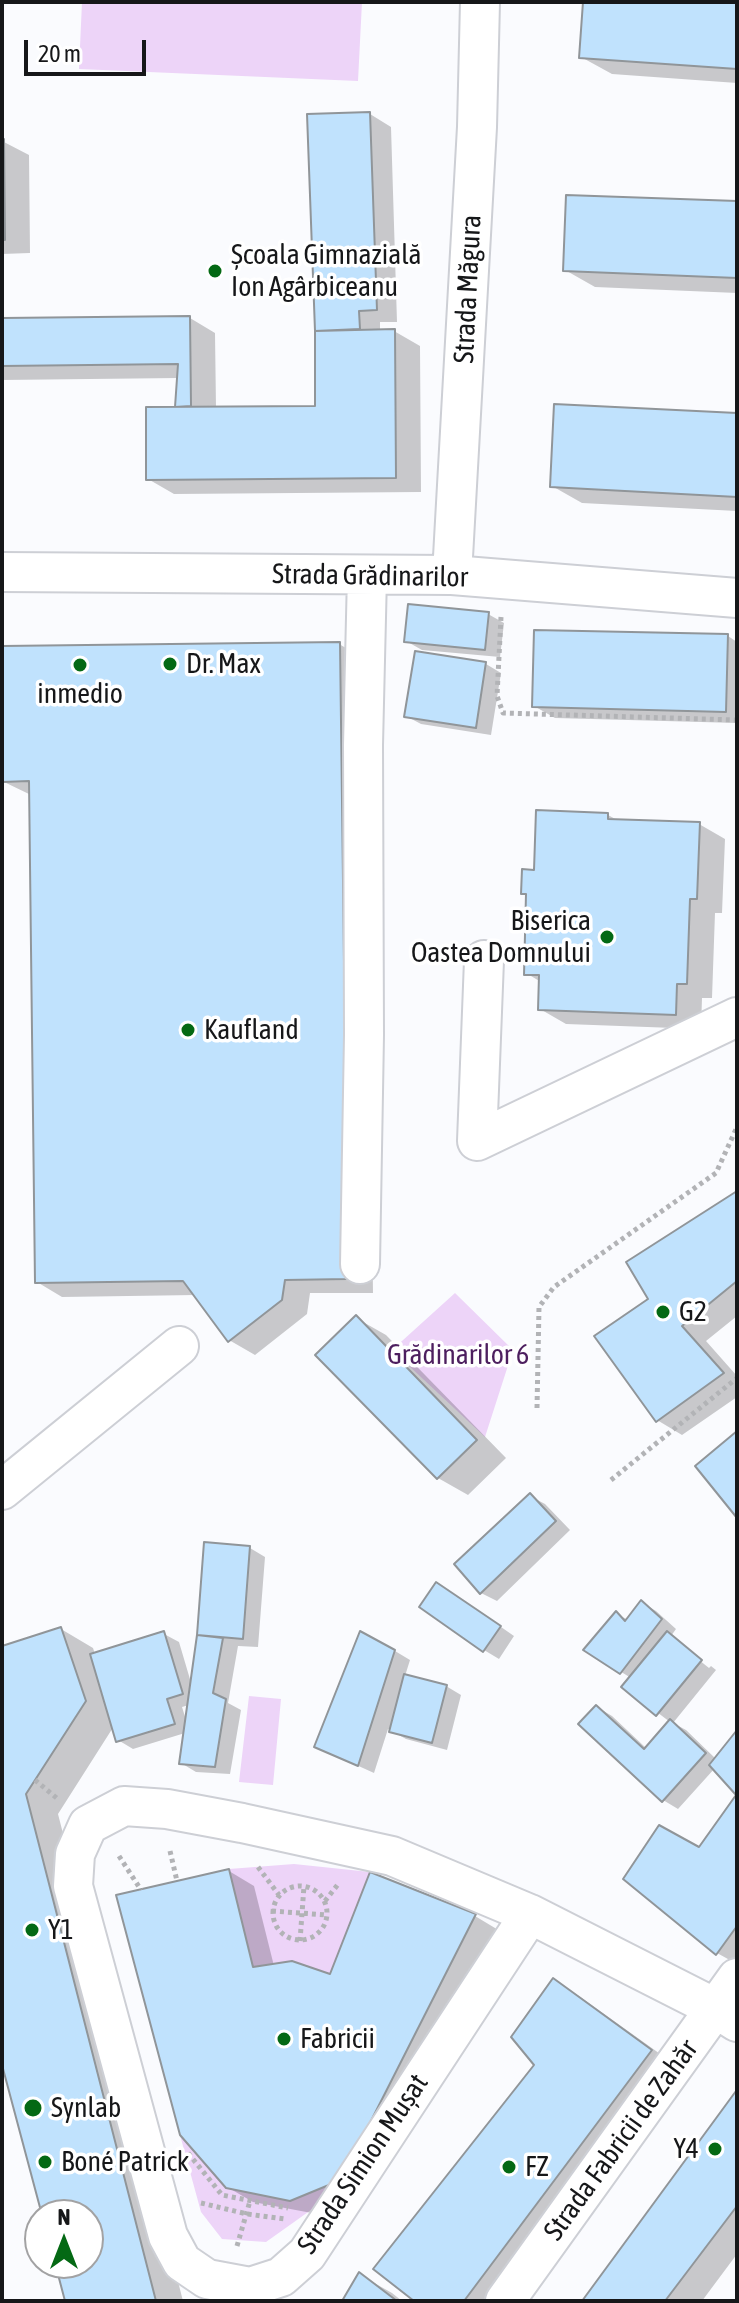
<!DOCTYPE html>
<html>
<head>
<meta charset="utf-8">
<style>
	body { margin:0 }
	#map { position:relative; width:739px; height:2303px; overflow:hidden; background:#fafbfe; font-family:"Asap Condensed",sans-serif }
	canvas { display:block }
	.frame { position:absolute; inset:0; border:4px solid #161719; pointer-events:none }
	.north { position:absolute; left:24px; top:2199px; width:80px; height:80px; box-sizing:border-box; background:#fff; border:2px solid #a2a2a3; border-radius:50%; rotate:0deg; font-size:22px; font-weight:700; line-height:32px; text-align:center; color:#161719 }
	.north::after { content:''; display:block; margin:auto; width:28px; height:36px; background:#046914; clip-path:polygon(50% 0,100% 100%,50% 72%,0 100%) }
	.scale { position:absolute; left:24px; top:40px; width:122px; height:36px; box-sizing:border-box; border:4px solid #161719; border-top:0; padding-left:10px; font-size:24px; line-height:28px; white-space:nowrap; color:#161719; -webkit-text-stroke:6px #fff; paint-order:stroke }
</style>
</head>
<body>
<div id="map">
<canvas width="739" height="2303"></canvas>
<div class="frame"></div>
<div class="north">N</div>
<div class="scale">20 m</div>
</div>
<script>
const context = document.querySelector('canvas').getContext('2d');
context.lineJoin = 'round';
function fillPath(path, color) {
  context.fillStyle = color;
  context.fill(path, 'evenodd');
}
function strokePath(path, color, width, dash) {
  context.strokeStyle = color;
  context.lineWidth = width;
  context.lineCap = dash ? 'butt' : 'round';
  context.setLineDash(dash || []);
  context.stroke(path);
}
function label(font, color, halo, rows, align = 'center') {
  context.font = font + ' "Asap Condensed",sans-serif';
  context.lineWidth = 7;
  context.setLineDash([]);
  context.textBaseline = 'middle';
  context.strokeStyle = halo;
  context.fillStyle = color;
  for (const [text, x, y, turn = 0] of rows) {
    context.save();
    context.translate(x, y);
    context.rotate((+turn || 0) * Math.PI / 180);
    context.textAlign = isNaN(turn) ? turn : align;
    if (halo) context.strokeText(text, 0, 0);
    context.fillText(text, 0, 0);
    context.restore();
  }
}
const green = new Path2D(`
	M82 2H362L358 81 79 69Z
	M455 1293 513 1350 485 1437 392 1350Z
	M249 1696 281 1699 273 1785 239 1782Z
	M294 1864 370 1872 330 1974 292 1961 253 1967 229 1869Z
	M180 2135 226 2188 290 2201 341 2180 318 2205 266 2242 222 2239 201 2212Z`);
const shadow = new Path2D(`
	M585 2H737V83L612 74 581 57Z
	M370 114 391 127 397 322H380V332L394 331 420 346 421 492 174 494 148 479 177 409 179 378 2 380V398V320L190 318 215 333 216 408H317V331Z
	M2 141 29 155 30 253 2 254Z
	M737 203V293L595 287 565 270Z
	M737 415V511L582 503 552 486Z
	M488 614 504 623 500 657 422 650 406 641Z
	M728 636 737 642V723L555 718 534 706Z
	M339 644 365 659 373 1293H310L307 1314 255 1355 229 1340 196 1295 62 1297 37 1282 31 795 2 781V648Z
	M486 664 501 673 491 735 421 724 406 716Z
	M608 815 619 821 699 824 725 839 722 913H715L712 998H702L701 1029 566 1024 540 1009 541 982 526 973 528 896 523 893 536 872Z
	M737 1194V1316L706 1341 737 1376V1397L682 1435 657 1420 651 1300Z
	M356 1318 386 1335 506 1458 468 1495 438 1478Z
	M530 1496 545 1504 570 1530 497 1601 481 1593 457 1564Z
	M206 1545 250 1548 265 1557 258 1647 238 1646 228 1703 241 1710 230 1774 196 1772 181 1763 185 1733 133 1749 118 1740 114 1726 58 1814 183 2301H67L57 2263H88V2215H44L2 2057V1648L61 1629 93 1648 95 1654 164 1634 179 1642 192 1686ZM189 1705 187 1723 182 1707Z
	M452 1593 514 1636 499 1659 484 1650Z
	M641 1602 656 1611 676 1629 671 1636 679 1640V1644L709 1668 711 1666 716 1670 673 1723 686 1730 716 1759 737 1733V1794L715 1768 678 1809 663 1800 597 1707 612 1716 646 1748 670 1722 624 1687 631 1678 586 1650 617 1614 628 1620Z
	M395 1651 410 1660 405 1676 446 1686 461 1695 447 1750 406 1739 388 1729 374 1773 332 1754Z
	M737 1797V1964L717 1953 699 1850Z
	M229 1871 254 1886 274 1966 331 1976 475 1916 500 1931 317 2214 253 2202 227 2187Z
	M553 1981 579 1996 677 2066 500 2301H418L536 2065Z
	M737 2093V2254L702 2301H584Z
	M360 2275 392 2293 402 2301H344Z`);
const building = new Path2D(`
	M583 2H737V69L579 58Z
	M370 112 377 310 359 311 360 329 315 331 307 114Z
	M2 139H4L5 240H2Z
	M566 195 737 201V278L563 271Z
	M190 316 191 406 175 407 178 364 2 366V318Z
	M395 329 396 478 146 480V407L315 406V331Z
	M554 404 737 413V497L550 487Z
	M408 604 489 612 485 650 404 642Z
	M534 630 728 634 726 712 532 707Z
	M340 642 348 1279 285 1280 282 1300 228 1342 183 1281 35 1283 29 781 2 782V646Z
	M415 651 486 662 476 728 404 717Z
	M536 810 608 813V819L700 822 697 899H690L687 984H677L676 1015 538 1010 539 975H524L526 894H521L522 869 534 870Z
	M737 1191V1281L682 1326 724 1373 656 1422 594 1336 648 1299 626 1262Z
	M356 1315 477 1440 437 1479 315 1355Z
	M737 1431V1518L695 1466Z
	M530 1493 556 1521 480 1594 454 1564Z
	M204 1542 250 1546 243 1639 197 1635Z
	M436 1582 501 1626 483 1652 419 1607Z
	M641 1600 662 1619 620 1674 583 1650 616 1611 625 1621Z
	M61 1627 86 1701 26 1794 156 2301H65L55 2263H88V2215H42L2 2065V1646Z
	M164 1631 183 1694 167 1699 175 1724 116 1742 90 1654Z
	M360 1631 395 1650 358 1766 314 1747Z
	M667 1631 702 1660 656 1716 621 1687Z
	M197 1635 223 1638 213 1693 226 1699 215 1767 179 1764Z
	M404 1674 447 1685 432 1743 389 1732Z
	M596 1705 644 1749 670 1719 706 1753 662 1802 578 1724Z
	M737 1730V1926L716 1955 623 1879 659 1825 699 1847 736 1795 709 1765Z
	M229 1869 253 1967 292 1961 330 1974 370 1872 476 1914 341 2180 290 2201 226 2188 180 2135 116 1895Z
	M553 1978 652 2050 464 2301H414L373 2269 534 2065 511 2037Z
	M736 2091 737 2206 665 2301H582Z
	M359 2272 397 2301H342Z`);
const path = new Path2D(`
	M501 617 497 696 503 713 737 720
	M537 1408 539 1307 554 1287 716 1173 737 1127
	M611 1480 737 1378
	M35 1780 59 1800
	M170 1851 177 1881
	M119 1856 141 1890
	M258 1867 279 1895
	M273 1913a27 27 0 1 1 54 0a27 27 0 1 1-54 0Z
	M325 1901 339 1883
	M272 1911 327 1915
	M300 1941 304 1886
	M188 2153 222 2195 288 2208
	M201 2203 247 2214 285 2219
	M237 2246 250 2201`);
const minor = new Path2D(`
	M2 572 452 575 737 598
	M452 575 477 127 480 2
	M484 960 477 1141 737 1017
	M360 1264 364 1035 363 745 367 575
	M2 1490 179 1346
	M530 1914 307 2254 281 2277 250 2287 207 2279 182 2262 168 2236 73 1886 75 1854 88 1825 124 1806 167 1809 242 1823 392 1856 530 1914 715 2008 737 2022
	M505 2301 737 1978`);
const markers = [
	[215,271,8,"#046914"],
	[170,664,8,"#046914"],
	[80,665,8,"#046914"],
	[607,937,8,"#046914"],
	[188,1030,8,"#046914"],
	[663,1312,8,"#046914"],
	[32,1930,8,"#046914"],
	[284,2039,8,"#046914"],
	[33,2108,10,"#046914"],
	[715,2149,8,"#046914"],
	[45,2162,8,"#046914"],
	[509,2167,8,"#046914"]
];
const poiNames = [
	["Școala Gimnazială",231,255],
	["Ion Agârbiceanu",231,287],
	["Dr. Max",186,664],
	["inmedio",80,694,"center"],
	["Biserica",591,921,"right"],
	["Oastea Domnului",591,953,"right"],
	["Kaufland",204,1030],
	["G2",679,1312],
	["Y1",48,1930],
	["Fabricii",300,2039],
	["Synlab",51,2108],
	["Y4",699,2149,"right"],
	["Boné Patrick",61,2162],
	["FZ",525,2167]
];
const streetNames = [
	["Strada Măgura",468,289,-87],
	["Strada Grădinarilor",370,576,1],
	["Strada Fabricii de Zahăr",621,2140,-54],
	["Strada Simion Mușat",363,2164,-56]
];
const parkNames = [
	["Grădinarilor 6",458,1355]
];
fillPath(green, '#edd4f8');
fillPath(shadow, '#0003');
fillPath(building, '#c0e2fd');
strokePath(building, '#909599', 2);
strokePath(minor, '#cdcfd5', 42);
strokePath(path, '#b2b3b6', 5, [4, 4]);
strokePath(minor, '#fff', 38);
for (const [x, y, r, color] of markers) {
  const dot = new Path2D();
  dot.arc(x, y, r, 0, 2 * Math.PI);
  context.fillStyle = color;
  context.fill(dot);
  strokePath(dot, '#fff', 3);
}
label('28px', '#161719', '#fff', poiNames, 'left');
label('28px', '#161719', '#fff', streetNames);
label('28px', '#4d1f5f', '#fff', parkNames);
</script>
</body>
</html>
